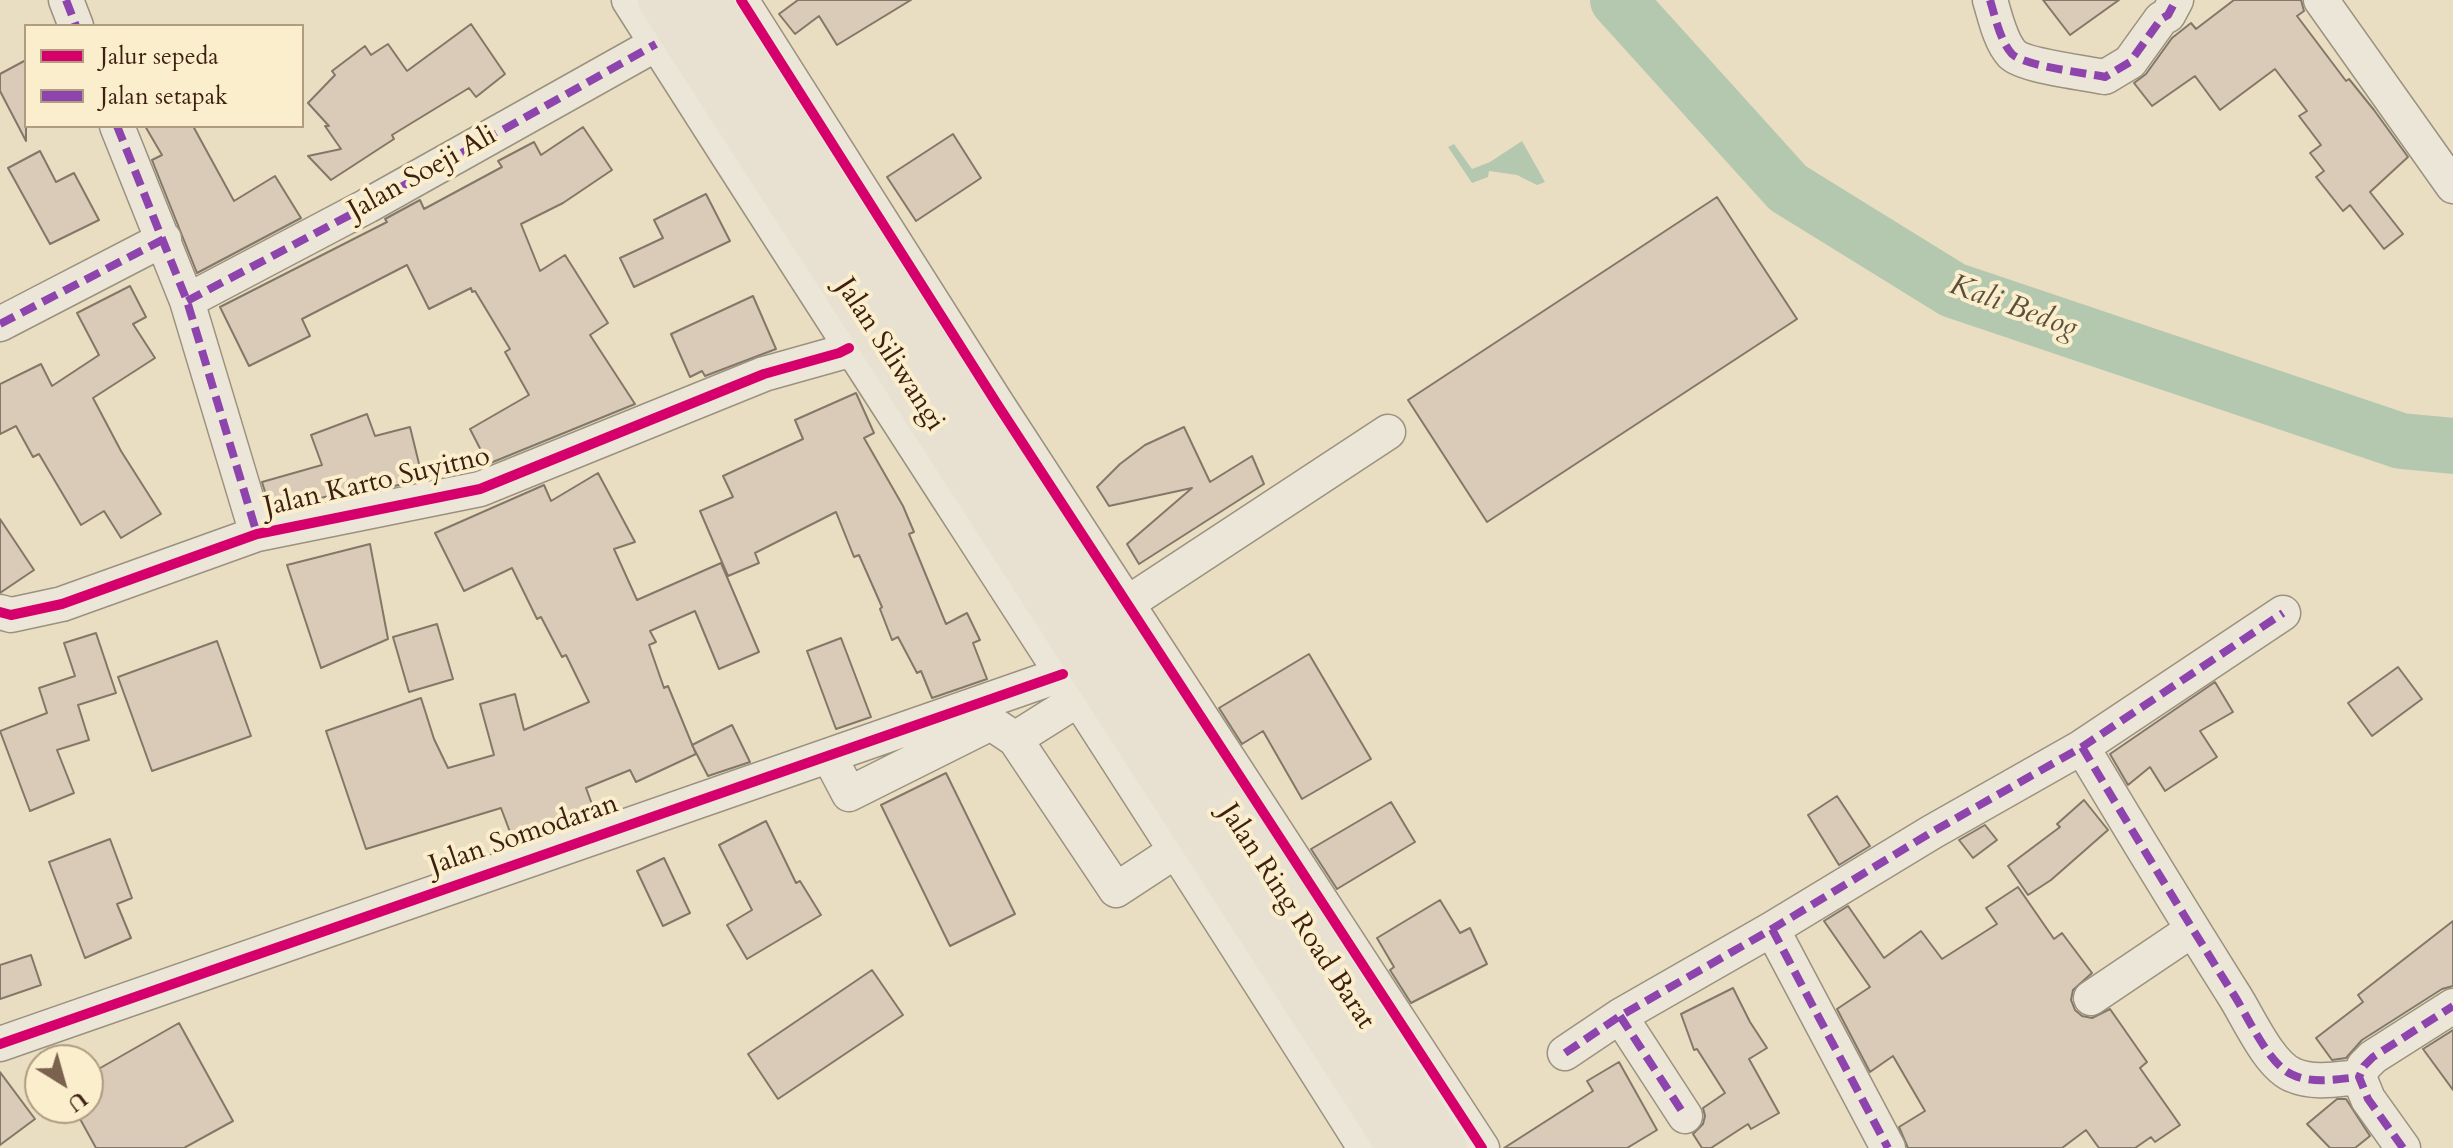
<!DOCTYPE html>
<html>
<head>
<meta charset="utf-8">
<style>
	body { margin:0 }
	#map { position:relative; width:2453px; height:1148px; overflow:hidden; background:#e9dec2; font-family:Cardo,serif }
	canvas { display:block }
	.legend { position:absolute; left:24px; top:24px; width:280px; height:104px; box-sizing:border-box; background:#fbeecd; border:2px solid #af9c81; margin:0; padding:10px 14px; list-style:none; font-size:24px; color:#3e2010 }
	.legend li { display:flex; align-items:center; gap:16px; height:40px }
	.legend b { width:40px; border:2px solid #af9c81 }
	.north { position:absolute; left:24px; top:1044px; width:80px; height:80px; box-sizing:border-box; background:#fbeecd; border:2px solid #af9c81; border-radius:50%; rotate:143deg; font-size:22px; font-weight:700; line-height:32px; text-align:center; color:#3e2010 }
	.north::after { content:''; display:block; margin:auto; width:28px; height:36px; background:#7a624e; clip-path:polygon(50% 0,100% 100%,50% 72%,0 100%) }
</style>
</head>
<body>
<div id="map">
<canvas width="2453" height="1148"></canvas>
<ul class="legend">
<li><b style="height:10px;background:#d6006c"></b>Jalur sepeda</li>
<li><b style="height:10px;background:#8e44ad"></b>Jalan setapak</li>
</ul>
<div class="north">U</div>
</div>
<script>
const context = document.querySelector('canvas').getContext('2d');
context.lineJoin = 'round';
function fillPath(path, color) {
  context.fillStyle = color;
  context.fill(path, 'evenodd');
}
function strokePath(path, color, width, dash) {
  context.strokeStyle = color;
  context.lineWidth = width;
  context.lineCap = dash ? 'butt' : 'round';
  context.setLineDash(dash || []);
  context.stroke(path);
}
function label(font, color, halo, rows, align = 'center') {
  context.font = font + ' Cardo,serif';
  context.lineWidth = 8;
  context.setLineDash([]);
  context.textBaseline = 'middle';
  context.strokeStyle = halo;
  context.fillStyle = color;
  for (const [text, x, y, turn = 0] of rows) {
    context.save();
    context.translate(x, y);
    context.rotate((+turn || 0) * Math.PI / 180);
    context.textAlign = isNaN(turn) ? turn : align;
    if (halo) context.strokeText(text, 0, 0);
    context.fillText(text, 0, 0);
    context.restore();
  }
}
const water = new Path2D(`
	M1522 141 1545 182 1537 185 1517 175 1489 171 1488 177 1472 183 1448 147 1454 144 1472 169 1490 162Z`);
const river = new Path2D(`
	M1618 0 1788 188 1953 290 2401 441 2453 446`);
const building = new Path2D(`
	M798 0H911L837 45 819 16 795 34 779 14Z
	M2043 0H2119L2070 35Z
	M2234 0H2301L2304 11 2297 16 2346 81 2349 79 2374 110 2408 157 2370 192 2403 234 2384 249 2350 205 2343 211 2316 177 2324 171 2310 153 2321 145 2299 116 2307 111 2275 69 2220 110 2195 76 2152 106 2134 83 2146 74 2172 38 2191 23 2196 29Z
	M471 24 505 74 476 97 469 88 392 135 394 139 331 180 308 156 341 149 325 126H329L308 103 335 75 332 71 365 46 371 55 388 44 407 71Z
	M26 60V141L0 91V74Z
	M145 126H193L234 201 275 176 301 218 197 273 152 160 162 155Z
	M583 127 612 170 563 203 521 224 540 271 565 255 608 323 590 335 635 404 488 464 470 429 529 395 505 352 510 349 475 291 472 292 471 288 429 309 407 265 302 319 310 336 249 366 220 307 387 222 385 219 420 200 424 209 502 167 498 161 534 142 541 155Z
	M953 134 981 178 916 221 887 177Z
	M40 151 56 182 74 173 99 220 50 244 8 168Z
	M706 194 730 241 634 287 620 258 663 238 654 220Z
	M1717 197 1797 319 1487 522 1408 400Z
	M130 286 146 317 133 324 155 358 93 398 121 451 161 514 121 538 104 511 81 525 39 454 33 457 16 426 0 434V384L41 364 52 386 99 355 77 313Z
	M753 296 776 349 705 376 702 371 690 377 671 334Z
	M856 393 874 433 864 438 903 506 914 532 909 534 946 624 967 613 980 640 973 643 987 679 932 698 921 671 917 673 898 637 892 640 880 609 882 607 859 555 854 557 836 512 755 553 759 563 728 576 700 511 733 497 723 476 803 439 795 420Z
	M367 414 375 436 410 427 423 480 341 497 340 493 271 511 262 482 322 465 311 435Z
	M1184 427 1210 482 1252 456 1264 484 1139 564 1127 544 1192 488 1109 506 1097 487 1120 464 1145 445Z
	M598 473 635 542 614 549 637 600 721 563 759 652 719 669 695 611 650 631 656 642 649 645 664 688 668 686 696 754 636 782 630 770 586 788 596 815 564 826 562 822 513 840 501 808 366 849 326 731 421 698 434 739 448 768 494 755 480 704 515 694 524 730 589 702 566 655 562 657 541 617 537 619 512 568 464 591 435 533 544 485 551 501Z
	M0 519 34 570 0 593Z
	M370 544 388 639 321 668 287 565Z
	M437 624 453 679 409 692 393 637Z
	M96 633 116 693 78 705 89 740 57 750 74 793 30 811 0 731 47 713 39 688 75 676 64 643Z
	M841 638 871 717 836 729 807 651Z
	M217 641 251 736 152 771 118 677Z
	M1309 654 1371 759 1302 799 1263 731 1242 744 1219 708Z
	M2398 667 2422 699 2372 736 2348 703Z
	M2215 682 2233 712 2200 731 2217 757 2165 791 2150 767 2128 785 2110 754Z
	M732 725 750 762 708 776 692 745Z
	M946 773 1015 914 950 946 881 805Z
	M1837 796 1870 846 1839 865 1808 815Z
	M2084 800 2108 830 2051 880 2028 895 2008 866 2060 827 2057 824Z
	M1391 802 1415 842 1337 889 1311 849Z
	M766 821 796 883 800 881 821 915 747 959 727 925 752 910 719 845Z
	M1985 825 1997 840 1973 858 1959 840Z
	M110 839 132 898 117 904 131 938 85 958 49 862Z
	M664 858 690 913 663 926 637 871Z
	M2018 887 2054 939 2062 933 2092 973 2073 990 2071 1000 2075 1010 2082 1016 2092 1018 2110 1009 2147 1062 2140 1068 2180 1125 2155 1142 2151 1137 2135 1148H2099L2086 1130 2062 1148H1908L1899 1127 1925 1111 1893 1056 1870 1072 1837 1009 1870 987 1824 921 1848 906 1884 958 1921 931 1942 959 1997 924 1986 908Z
	M1440 900 1460 933 1470 928 1487 964 1411 1003 1390 970 1394 967 1377 938Z
	M2453 921V986L2442 989 2362 1040 2346 1058 2332 1060 2316 1038 2363 1002 2358 995Z
	M31 955 41 985 0 999V965Z
	M872 970 903 1015 778 1099 748 1054Z
	M1733 988 1750 1022 1767 1048 1749 1059 1779 1113 1751 1129 1748 1124 1711 1148H1702L1693 1134 1703 1124 1705 1116 1703 1108 1725 1093 1697 1049 1694 1050 1681 1014Z
	M179 1023 233 1121 184 1148H96L74 1108H88V1075Z
	M2453 1030V1090L2423 1049Z
	M1619 1062 1657 1130 1627 1148H1504L1593 1091 1587 1081Z
	M0 1072 35 1119 0 1145Z
	M2337 1099H2346L2370 1136 2355 1148H2330L2307 1124Z`);
const minor = new Path2D(`
	M66 0 76 26
	M629 0C872 384 1123 763 1365 1148
	M741 0 997 404 1482 1148
	M1990 0C1995 16 2000 41 2012 54 2024 66 2086 73 2105 77L2130 62 2161 19 2168 15 2176 0
	M2321 0 2453 186
	M117 126 187 301 257 534
	M187 301 367 206 656 44
	M0 324 164 239
	M1128 603 1388 432
	M0 612 11 615 62 604 257 534 480 489 764 374 839 353 849 348
	M1015 739 1077 700
	M2082 747C2131 829 2181 911 2232 992 2247 1014 2268 1065 2293 1075 2313 1084 2338 1079 2359 1077
	M829 756 849 794 991 723 1015 739 1116 890 1177 850
	M1772 929 1888 1148
	M2091 998 2192 930
	M1620 1016 1685 1116
	M0 1044 1063 674
	M1565 1053 1620 1016 1772 929 1932 832 2082 747 2283 613
	M2403 1148 2368 1099 2359 1077 2364 1066 2373 1057 2453 1006`);
const highway = new Path2D(`
	M660 0 1400 1148
	M707 0 970 414 1105 614 1445 1148`);
const quiet = new Path2D(`
	M66 0 76 26
	M1990 0C1995 16 2000 41 2012 54 2024 66 2086 73 2105 77L2130 62 2161 19 2168 15 2176 0
	M117 126 187 301 257 534
	M187 301 367 206 656 44
	M0 324 164 239
	M2082 747C2131 829 2181 911 2232 992 2247 1014 2268 1065 2293 1075 2313 1084 2338 1079 2359 1077
	M1772 929 1888 1148
	M1620 1016 1685 1116
	M1565 1053 1620 1016 1772 929 1932 832 2082 747 2283 613
	M2403 1148 2368 1099 2359 1077 2364 1066 2373 1057 2453 1006`);
const cycleway = new Path2D(`
	M741 0 997 404 1482 1148
	M0 612 11 615 62 604 257 534 480 489 764 374 839 353 849 348
	M0 1044 1063 674`);
const streetNames = [
	["Jalan Soeji Ali",423,174,-29],
	["Jalan Siliwangi",889,355,57],
	["Jalan Karto Suyitno",377,483,-13],
	["Jalan Somodaran",524,836,-19],
	["Jalan Ring Road Barat",1296,917,57]
];
const waterNames = [
	["Kali Bedog",2013,308,20]
];
fillPath(water, '#b4c8b0');
strokePath(river, '#b4c8b0', 56);
fillPath(building, '#dacab8');
strokePath(building, '#837868', 2);
strokePath(minor, '#9b917f', 37);
strokePath(highway, '#837868', 47);
strokePath(minor, '#ece6d8', 34);
strokePath(highway, '#e8e1d1', 44);
strokePath(quiet, '#8e44ad', 8, [16, 8]);
strokePath(cycleway, '#d6006c', 10);
label('28px', '#3e2010', '#fbeecd', streetNames);
label('italic 30px', '#5b503e', '#fbeecd', waterNames);
</script>
</body>
</html>
